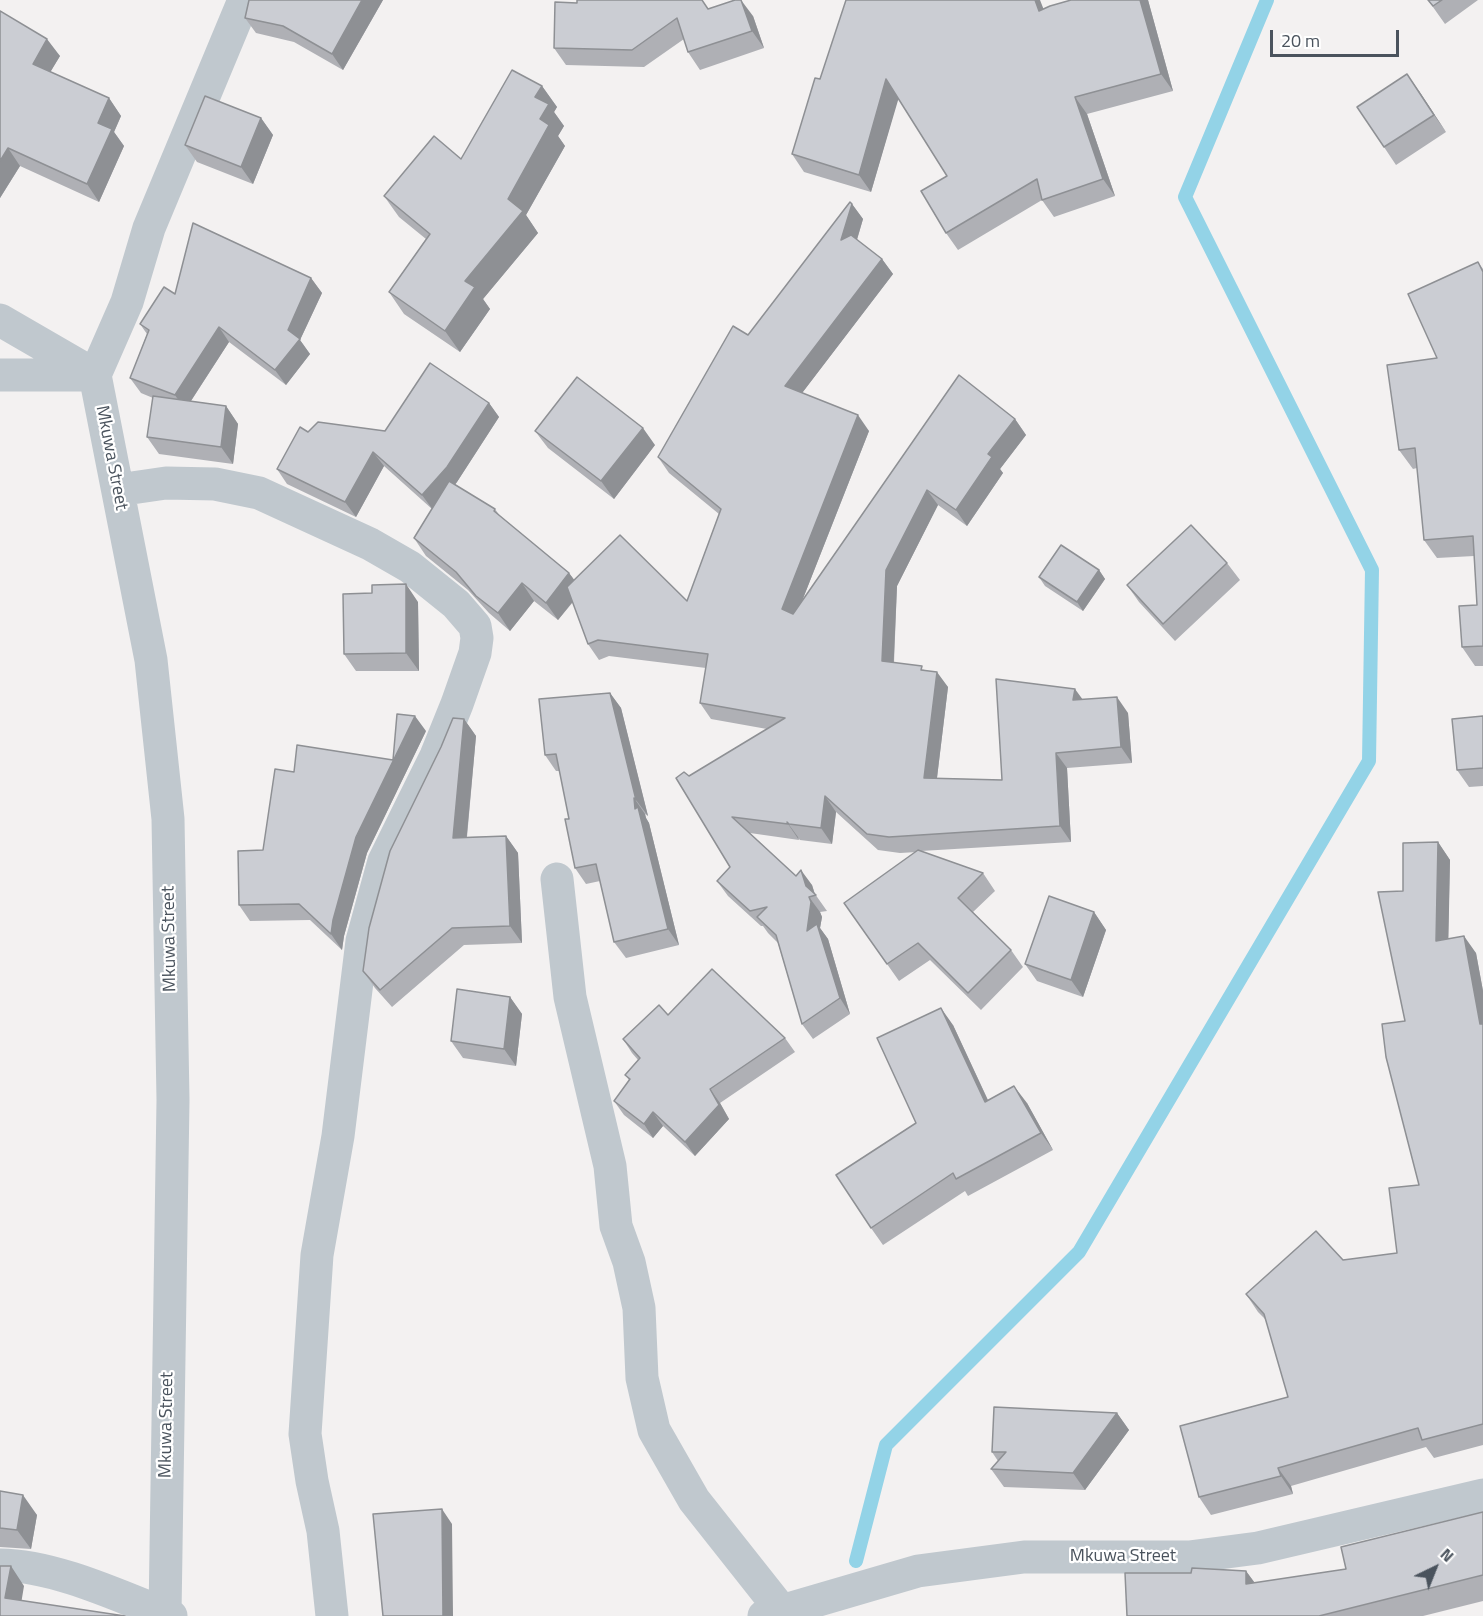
<!DOCTYPE html>
<html>
<head>
<meta charset="utf-8">
<style>
	body { margin:0 }
	#map { position:relative; width:1483px; height:1616px; overflow:hidden; background:#f3f1f1; font-family:"Titillium Web",sans-serif }
	canvas { display:block }
	.north { position:absolute; left:1405px; top:1538px; width:60px; height:60px; -webkit-text-stroke:4px #fff; paint-order:stroke; rotate:43deg; font-size:16px; font-weight:700; line-height:24px; text-align:center; color:#4a535d }
	.north::after { content:''; display:block; margin:auto; width:21px; height:27px; background:#4a535d; clip-path:polygon(50% 0,100% 100%,50% 72%,0 100%) }
	.scale { position:absolute; left:1270px; top:30px; width:129px; height:27px; box-sizing:border-box; border:3px solid #4a535d; border-top:0; padding-left:8px; font-size:18px; line-height:21px; white-space:nowrap; color:#4a535d; -webkit-text-stroke:4px #fff; paint-order:stroke }
</style>
</head>
<body>
<div id="map">
<canvas width="1483" height="1616"></canvas>
<div class="north">N</div>
<div class="scale">20 m</div>
</div>
<script>
const context = document.querySelector('canvas').getContext('2d');
context.lineJoin = 'round';
function strokePath(path, color, width, dash) {
  context.strokeStyle = color;
  context.lineWidth = width;
  context.lineCap = dash ? 'butt' : 'round';
  context.setLineDash(dash || []);
  context.stroke(path);
}
function fillPath(path, color) {
  context.fillStyle = color;
  context.fill(path, 'evenodd');
}
function label(font, color, halo, rows, align = 'center') {
  context.font = font + ' "Titillium Web",sans-serif';
  context.lineWidth = 4.5;
  context.setLineDash([]);
  context.textBaseline = 'middle';
  context.strokeStyle = halo;
  context.fillStyle = color;
  for (const [text, x, y, turn = 0] of rows) {
    context.save();
    context.translate(x, y);
    context.rotate((+turn || 0) * Math.PI / 180);
    context.textAlign = isNaN(turn) ? turn : align;
    if (halo) context.strokeText(text, 0, 0);
    context.fillText(text, 0, 0);
    context.restore();
  }
}
const stream = new Path2D(`
	M856 1561 886 1445 1079 1252 1369 761 1372 570 1185 197 1267 0`);
const street = new Path2D(`
	M0 320 95 375 151 660 168 819 173 1100 165 1614 171 1616
	M0 375H95L127 302 149 228 244 0
	M118 490 166 483 215 484 259 493 370 544 410 567 456 604 475 626 477 638 475 653 457 704 436 756 384 861 362 941 338 1136 317 1255 305 1434 312 1481 323 1531 332 1616
	M557 879 570 997 610 1166 616 1226 629 1262 639 1308 642 1378 654 1430 694 1500 781 1610
	M0 1565C52 1565 117 1595 165 1614V1616
	M764 1616 918 1571 1024 1557H1189L1258 1548 1483 1495`);
const wall = new Path2D(`
	M383 0 343 70 294 42 256 33 245 18Z
	M1148 0 1173 91 1087 114 1115 196 1054 217 1042 200 958 250 946 233 947 176 898 98 871 192 804 172 792 154 820 79 1043 9Z
	M1428 0H1478L1445 24Z
	M708 9 753 16 764 48 700 70 688 52 684 39 644 67 566 65 554 48Z
	M0 11 60 56 50 72 109 98 121 116 114 132 124 146 99 202 20 166 0 198Z
	M542 86 557 107 554 112 564 126 558 136 565 146 526 215 538 233 483 299 490 309 460 352 404 314 389 292 426 239 399 217 384 196 461 159Z
	M1419 91 1446 132 1396 165 1384 147Z
	M261 118 273 135 253 184 197 162 185 145Z
	M852 204 863 219 857 240 882 259 893 274 802 393 869 431 802 601 959 375 1015 419 1026 435 1000 469 1003 473 967 526 938 505 897 586 894 663 925 670 948 687 937 778 1002 780 1083 700 1128 713 1132 763 1067 768 1071 842 921 851 983 873 995 891 973 912 1011 950 1023 967 981 1010 930 960 899 981 844 903 917 852 900 853 878 850 836 812 832 844 800 840 798 838 799 840 750 833 796 876 812 885 815 894 827 911 820 912 822 917 820 928 828 939 850 1014 813 1039 802 1024 778 943 768 933 763 926H761L728 896 717 881 730 867 689 776 767 729 711 719 700 703 706 668 609 656 599 660 588 644 573 602 558 620 534 601 510 631 489 613 468 590 426 556 414 538 432 509 384 466 356 517 287 484 277 469 308 432 385 431 489 403 499 417 455 485 495 509 500 516 569 573 574 580 687 601 719 514 669 473 658 457 748 335Z
	M1478 262 1483 269V666H1475L1462 647 1477 605 1474 556 1437 558 1424 540 1417 468 1413 469 1399 450 1437 358Z
	M311 278 322 293 300 340 310 354 286 385 229 342 191 401 226 406 238 424 233 464 159 454 147 437 153 398 141 393 130 378 147 334 140 324 175 294Z
	M535 431 655 445 614 499 548 448Z
	M1227 563 1240 580 1175 641 1139 602 1127 585Z
	M1099 570 1105 579 1083 611 1045 586 1039 577Z
	M418 602 419 671H356L344 654Z
	M610 693 621 708 648 816 645 814 646 818 649 823 679 945 626 958 614 942 600 881 586 884 575 868 569 819 560 771H556L545 755Z
	M1483 716V786L1469 787 1457 770Z
	M464 719 476 736 467 837 506 836 518 853 522 943 464 945 392 1007 375 988 363 971Z
	M426 731 367 853 344 936 342 950 310 920 250 921 239 905 263 850 393 760Z
	M1438 842 1450 860 1448 939 1476 953 1483 991V1445L1434 1458 1426 1447 1291 1486 1293 1494 1211 1515 1199 1497 1288 1397 1266 1320 1258 1312 1246 1294 1343 1260 1397 1253 1419 1185 1405 1021 1403 891Z
	M1094 912 1106 930 1083 997 1037 981 1025 964Z
	M510 997 522 1014 516 1066 463 1058 451 1041Z
	M668 1015 785 1038 795 1052 720 1103 729 1119 695 1156 663 1126 653 1138 624 1115 614 1101 629 1080 625 1075 638 1060 632 1053 623 1039Z
	M953 1025 988 1100 1027 1103 1053 1150 968 1196 965 1191 883 1245 871 1228 916 1123Z
	M1117 1413 1129 1430 1085 1490 1004 1487 991 1469 998 1461 992 1452Z
	M0 1491 37 1515 31 1549 0 1547Z
	M1483 1512V1601L1423 1616H1127L1191 1573 1246 1571 1255 1583 1346 1569Z`);
const shadedWall = new Path2D(`
	M362 0H383L343 70 332 54Z
	M741 0 753 16 764 48 752 31Z
	M1035 0H1040L1051 28 1039 11Z
	M1140 0H1148L1173 91 1161 74Z
	M47 39 60 56 45 81 33 64Z
	M1407 74 1419 91 1446 132 1434 115Z
	M886 79 899 97 871 192 859 175Z
	M542 86 557 107 554 112 564 126 558 136 565 146 526 215 538 233 483 299 490 309 460 352 445 331 465 281 508 199 540 119 535 97Z
	M1075 97 1087 114 1115 196 1103 179Z
	M109 98 121 116 114 132 124 146 99 202 87 184 98 123Z
	M261 118 273 135 253 184 241 167Z
	M8 148 20 166 0 198V161Z
	M852 204 863 219 852 256 841 240Z
	M882 259 893 274 796 401 785 386Z
	M311 278 322 293 300 340 310 354 286 385 275 370 288 330Z
	M219 327 229 342 185 410 175 395Z
	M489 403 499 417 457 482 433 510 422 495Z
	M226 406 238 424 233 464 221 447Z
	M858 415 869 431 793 624 782 609Z
	M1015 419 1026 435 1000 469 1003 473 967 526 956 510 988 454Z
	M643 428 655 445 614 499 601 481Z
	M373 452 384 466 356 517 345 502Z
	M927 490 938 505 897 586 893 677 882 661 886 570Z
	M1099 570 1105 579 1083 611 1077 602Z
	M569 573 582 590 558 620 546 603Z
	M522 583 534 601 510 631 498 613Z
	M406 584 418 602 419 671 406 653Z
	M937 672 948 687 935 794 924 778Z
	M1075 689 1086 704 1073 700Z
	M610 693 621 708 648 816 636 800Z
	M1117 697 1128 713 1132 763 1121 747Z
	M415 716 426 731 367 853 344 936 342 950 331 934 333 920 356 837Z
	M464 719 476 736 465 855 453 838Z
	M1056 753 1067 768 1071 842 1060 826Z
	M825 796 836 812 832 844 821 828Z
	M634 798 645 814 646 818 649 823 679 945 668 929 635 809Z
	M787 822 798 837 799 840 788 824Z
	M506 836 518 853 522 943 510 926Z
	M1438 842 1450 860 1448 959 1436 941Z
	M801 870 812 885 815 895 806 886Z
	M809 897 820 912 822 917 820 928 828 939 850 1014 840 998 807 931Z
	M1094 912 1106 930 1083 997 1071 980Z
	M1464 936 1476 953 1483 991V1028L1480 1024Z
	M510 997 522 1014 516 1066 504 1049Z
	M941 1008 953 1025 997 1120 985 1102Z
	M1014 1086 1027 1103 1053 1150 1041 1133Z
	M710 1089 720 1103 729 1119 695 1156 685 1142Z
	M653 1112 663 1126 653 1138 644 1124Z
	M1117 1413 1129 1430 1085 1490 1073 1473Z
	M1278 1468 1291 1486 1293 1494 1281 1476Z
	M23 1495 37 1515 31 1549 17 1530Z
	M442 1509 452 1524 453 1616H443Z
	M11 1566 24 1586 19 1616 5 1598Z
	M1246 1571 1262 1593 1246 1584Z`);
const building = new Path2D(`
	M249 0H362L332 54 283 26 245 18Z
	M577 0H702L708 9 735 0H741L752 31 688 52 677 18 632 50 554 48 555 2 577 3Z
	M846 0H1035L1039 11 1050 6 1071 0H1140L1161 74 1075 97 1103 179 1042 200 1037 179 946 233 921 191 947 176 886 79 859 175 792 154 815 78 820 79Z
	M1428 0H1442L1433 6Z
	M0 11 47 39 33 64 109 98 98 123 112 129 87 184 8 148 0 161Z
	M512 70 542 86 535 97 549 104 540 119 549 125 508 199 523 211 465 281 475 287 445 331 389 292 430 234 384 196 434 136 461 159Z
	M1407 74 1434 115 1384 147 1357 107Z
	M205 96 261 118 241 167 185 145Z
	M850 202 852 204 841 240 851 235 882 259 785 386 858 415 782 609 793 614 959 375 1015 419 988 454 992 457 956 510 927 490 886 570 882 661 922 666 921 670 937 672 924 778 1002 780 996 679 1075 689 1073 700 1117 697 1121 747 1056 753 1060 826 889 837 867 834 825 796 821 828 789 824 787 822 788 824 732 817 796 876 801 870 806 886 816 895 809 897 811 902 807 931 817 924 840 998 802 1024 776 935 757 917 767 907 750 911 717 881 730 867 676 778 684 772 689 776 785 718 700 703 708 654 598 640 588 644 567 587 620 535 687 601 721 509 658 457 733 326 748 335Z
	M193 223 311 278 288 330 300 339 275 370 219 327 175 395 130 378 149 330 140 324 164 287 175 294Z
	M1478 262 1483 272V646L1462 647 1459 606 1477 605 1473 536 1424 540 1415 448 1399 450 1387 365 1437 358 1408 294Z
	M430 363 489 403 447 467 422 495 373 452 345 502 277 469 300 427 308 432 318 422 385 431Z
	M577 377 643 428 601 481 535 431Z
	M153 396 226 406 221 447 147 437Z
	M449 481 495 509 494 511 569 573 546 603 522 583 498 613 476 596 456 572 414 538Z
	M1191 525 1227 563 1163 624 1127 585Z
	M1061 545 1099 570 1077 602 1039 577Z
	M406 584V653L344 654 343 594 372 593V585Z
	M610 693 636 800 634 798 635 809 638 807 668 929 614 942 596 864 575 868 565 819H569L556 754 545 755 539 699Z
	M397 714 415 716 356 837 333 920 331 934 299 904 239 905 238 851 263 850 275 769 294 772 297 745 393 760Z
	M1483 716V768L1457 770 1452 719Z
	M453 718 464 719 453 838 506 836 510 926 452 928 380 990 363 971 369 928 390 851 441 747Z
	M1438 842 1436 941 1464 936 1480 1024H1483V1424L1422 1440 1418 1428 1278 1468 1281 1476 1199 1497 1180 1426 1288 1397 1264 1314 1246 1294 1316 1231 1343 1260 1397 1253 1389 1188 1419 1185 1386 1057 1382 1024 1405 1021 1378 892 1403 891V843Z
	M918 850 983 873 958 898 1011 950 968 993 918 943 887 964 844 903Z
	M1049 896 1094 912 1071 980 1025 964Z
	M712 969 785 1038 710 1089 719 1105 685 1142 653 1112 644 1124 614 1101 630 1079 625 1075 640 1058 623 1039 659 1005 668 1015Z
	M457 989 510 997 504 1049 451 1041Z
	M941 1008 985 1102 1014 1086 1041 1133 956 1179 953 1173 871 1228 836 1175 916 1123 877 1038Z
	M994 1407 1117 1413 1073 1473 991 1469 1006 1452H992Z
	M0 1491 23 1495 17 1530 0 1528Z
	M442 1509 443 1616H383L373 1514Z
	M1483 1512V1575L1319 1616H1127L1125 1573H1191L1192 1568 1246 1571V1584L1346 1569 1341 1547Z
	M0 1566H11L5 1598 125 1616H0Z`);
const streetNames = [
	["Mkuwa Street",111,458,79],
	["Mkuwa Street",170,939,-91],
	["Mkuwa Street",167,1425,-89],
	["Mkuwa Street",1123,1557]
];
strokePath(stream, '#93d3e7', 14);
strokePath(street, '#c0c8ce', 33);
fillPath(wall, '#afb0b5');
fillPath(shadedWall, '#8e9094');
fillPath(building, '#cbcdd3');
strokePath(building, '#8e9094', 1.5);
label('18px', '#4a535d', '#fff', streetNames);
</script>
</body>
</html>
